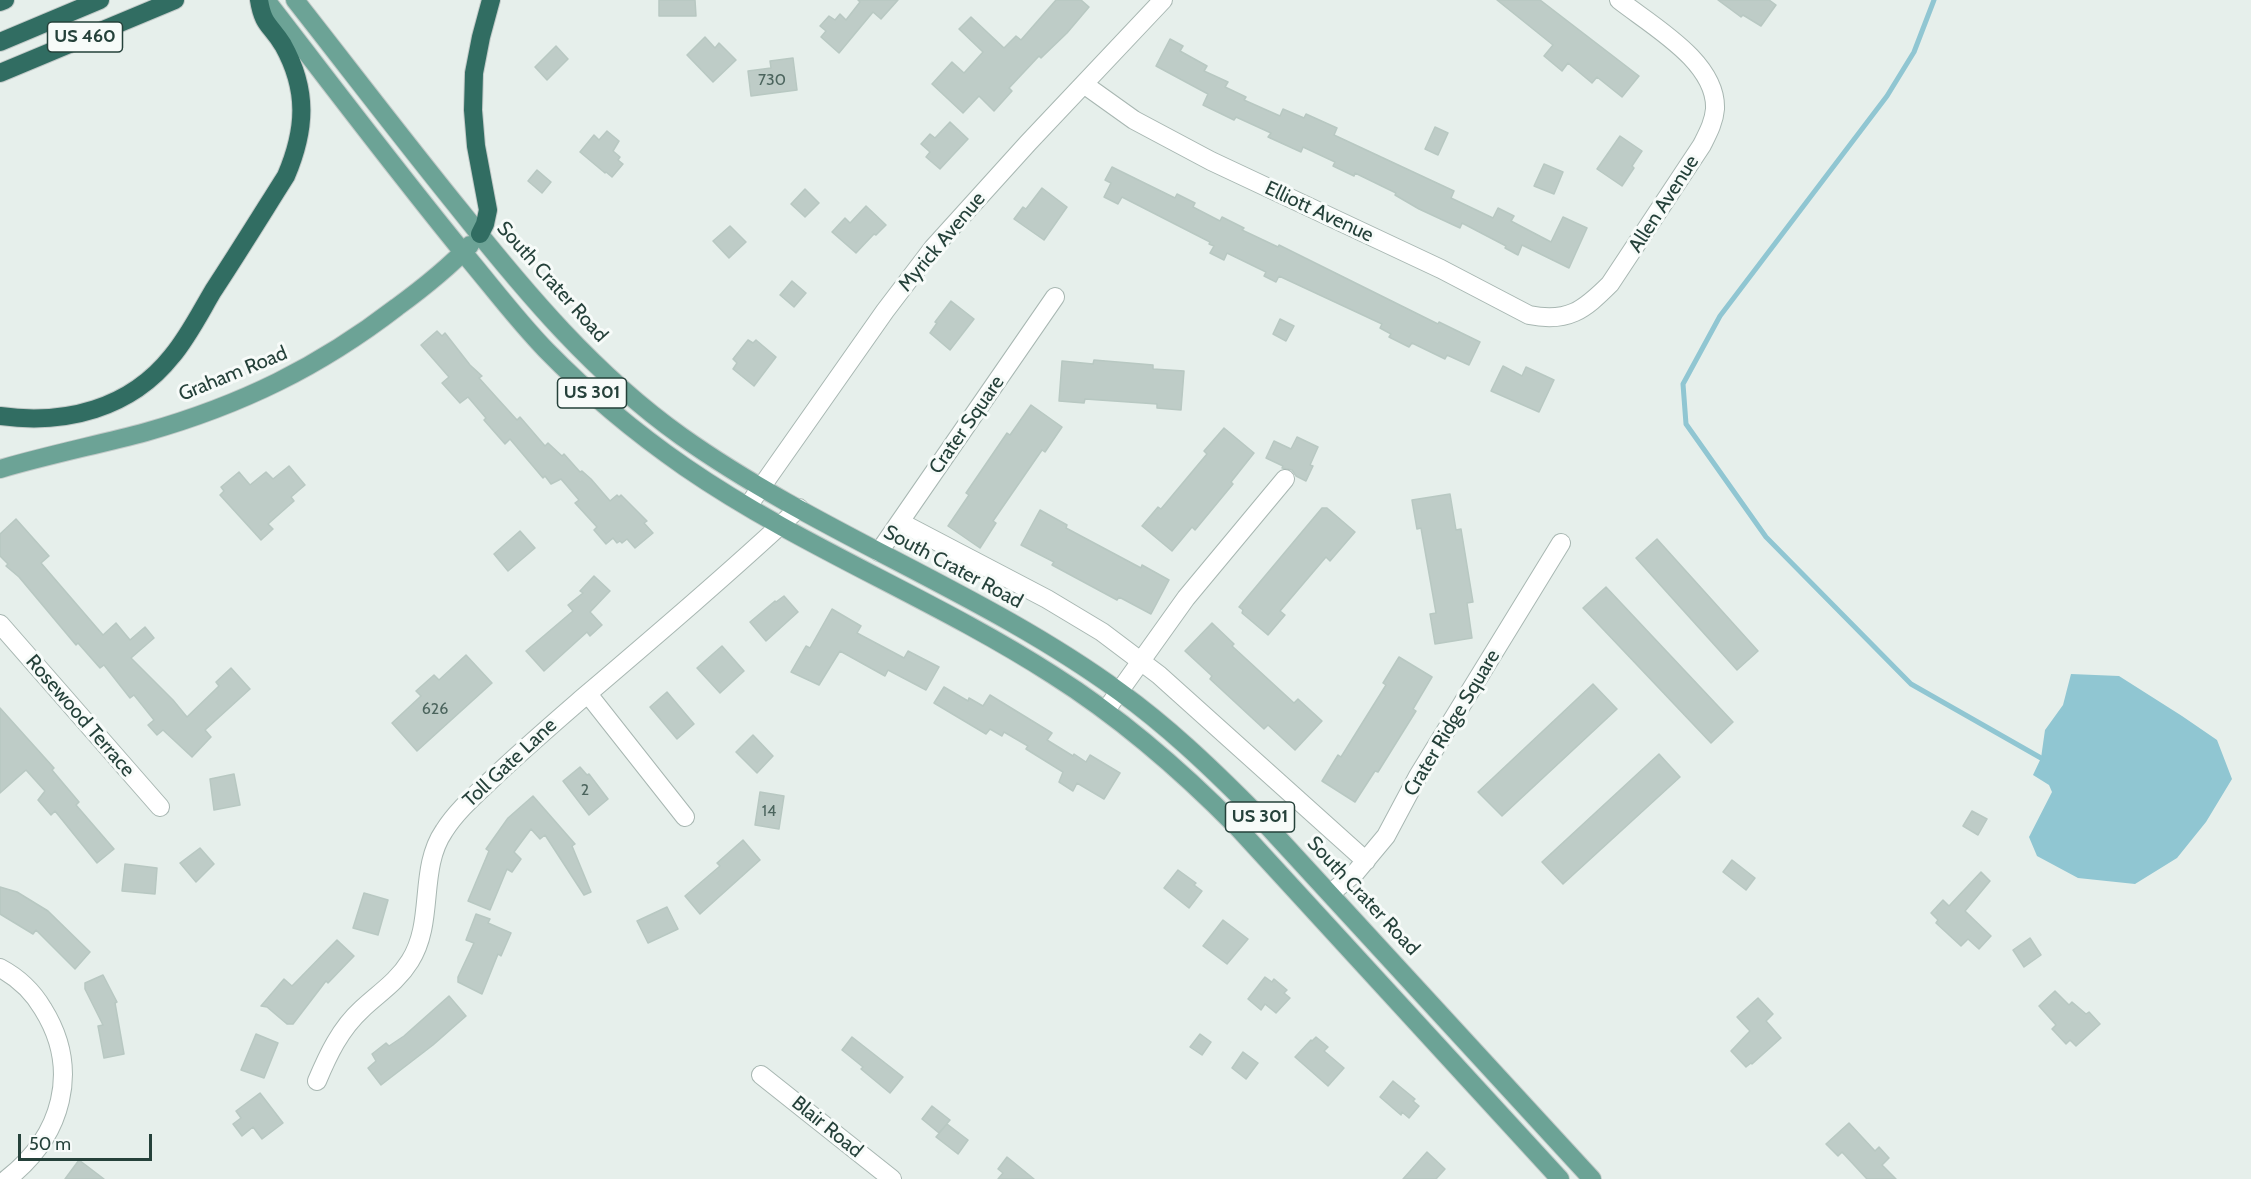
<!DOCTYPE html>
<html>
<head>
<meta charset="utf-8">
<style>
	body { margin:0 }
	#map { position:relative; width:2251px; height:1179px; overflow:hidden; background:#e6efeb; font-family:Cabin,sans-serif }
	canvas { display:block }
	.scale { position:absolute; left:18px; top:1134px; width:134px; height:27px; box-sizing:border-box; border:3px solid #25413a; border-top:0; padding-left:8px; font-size:18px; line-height:21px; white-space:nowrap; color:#25413a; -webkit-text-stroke:4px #f7fbf9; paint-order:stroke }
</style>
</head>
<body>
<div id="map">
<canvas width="2251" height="1179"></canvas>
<div class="scale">50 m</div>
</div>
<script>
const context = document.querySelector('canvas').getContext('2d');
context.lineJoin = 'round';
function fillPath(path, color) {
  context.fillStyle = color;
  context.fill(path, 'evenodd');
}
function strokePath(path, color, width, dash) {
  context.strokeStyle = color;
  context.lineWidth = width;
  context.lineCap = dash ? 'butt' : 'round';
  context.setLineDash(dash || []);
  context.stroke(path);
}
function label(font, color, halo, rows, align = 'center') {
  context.font = font + ' Cabin,sans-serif';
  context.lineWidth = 6;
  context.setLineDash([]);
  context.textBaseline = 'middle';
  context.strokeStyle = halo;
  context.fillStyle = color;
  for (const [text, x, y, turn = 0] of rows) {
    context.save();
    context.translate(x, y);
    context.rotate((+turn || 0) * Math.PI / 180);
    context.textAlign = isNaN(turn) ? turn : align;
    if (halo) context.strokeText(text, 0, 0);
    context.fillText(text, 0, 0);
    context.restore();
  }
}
const water = new Path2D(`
	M2071 674 2119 676 2182 716 2217 740 2232 779 2206 822 2177 858 2135 884 2078 878 2037 856 2029 837 2052 792 2049 785 2033 775 2041 758 2045 730 2063 705Z`);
const stream = new Path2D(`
	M1934 0 1914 52 1887 96 1720 316 1683 384 1686 424 1766 537 1911 684 2041 758`);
const building = new Path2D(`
	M659 0H695L696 16H659Z
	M858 0H898L881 19 873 12 839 53 821 37 826 31 820 26 829 16 835 20 840 14 846 20 860 2Z
	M1056 0H1081L1089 7 1067 33 1041 58 1039 56 1009 88 1012 91 994 111 979 96 963 113 932 84 952 62 964 73 983 52 959 29 971 17 1004 48 1016 36 1021 40Z
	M1497 0H1540L1639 76 1622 97 1597 77 1592 83 1568 63 1562 71 1544 56 1553 45Z
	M1718 0H1769L1776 5 1761 26 1743 15 1741 17Z
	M705 37 715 48 719 43 736 60 713 82 687 55Z
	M1170 39 1183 46 1180 51 1207 66 1204 71 1228 82 1225 87 1246 97 1244 100 1280 116 1283 109 1304 118 1306 114 1337 128 1334 135 1454 191 1451 198 1493 218 1498 208 1514 216 1511 221 1551 242 1563 217 1587 228 1569 268 1522 245 1518 255 1505 248 1506 246 1462 223 1460 228 1419 209 1395 195 1396 193 1355 173 1354 176 1333 166 1335 162 1303 147 1301 152 1268 137 1271 133 1236 117 1234 120 1203 105 1208 94 1156 66Z
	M556 46 568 59 547 80 535 67Z
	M793 58 797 90 751 96 748 71 771 68 770 61Z
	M950 122 968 139 940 169 926 157 930 152 921 144 930 134 935 138Z
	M1435 127 1448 133 1438 155 1425 149Z
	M607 131 619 141 613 151 620 157 618 160 623 164 612 177 606 172 605 173 580 152 594 135 599 140Z
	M1620 136 1642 151 1632 166 1634 168 1622 186 1597 169Z
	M1544 164 1563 172 1554 194 1534 186Z
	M1112 167 1175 198 1177 194 1195 203 1193 207 1220 221 1222 217 1244 228 1242 230 1278 247 1279 245 1438 324 1439 322 1480 342 1469 365 1447 355 1445 359 1412 343 1409 347 1389 337 1391 334 1380 328 1382 324 1279 276 1276 282 1264 276 1266 272 1227 253 1224 260 1210 253 1214 246 1209 244 1210 242 1122 197 1118 204 1104 197 1111 183 1105 180Z
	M537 170 551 182 542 193 528 181Z
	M1042 188 1067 207 1044 240 1014 219 1023 207 1026 209Z
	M805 189 819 203 805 217 791 204Z
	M866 206 886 225 876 235 874 234 856 253 832 232 845 218 850 223Z
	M730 226 746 242 729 258 713 241Z
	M792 281 806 293 794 307 780 295Z
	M951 301 974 319 950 350 930 333 937 323 935 322Z
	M1280 319 1294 326 1286 341 1273 334Z
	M437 331 442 336 445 333 470 365 482 376 479 378 497 398 517 420 520 417 545 446 548 443 562 456 564 454 580 472 582 471 591 479 610 501 617 495 619 497 621 495 647 521 644 523 653 533 635 548 627 539 622 543 620 541 617 543 613 538 606 544 594 530 597 527 575 503 579 500 561 479 551 484 545 476 543 478 510 439 505 444 484 420 486 418 468 397 460 403 442 383 449 377 421 345Z
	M748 340 753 343 756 340 776 357 754 386 733 369 737 363 733 359Z
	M1094 360 1153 365V369L1184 371 1181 410 1157 408V404L1085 399 1084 403 1059 401 1062 361 1093 364Z
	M1503 366 1522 376 1526 367 1554 380 1539 412 1491 391Z
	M1031 405 1062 427 1045 452 1042 450 993 521 996 523 980 548 948 526 969 495 966 493 1007 433 1010 435Z
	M1224 428 1254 453 1231 482 1233 484 1195 530 1192 527 1172 551 1142 526 1158 507 1161 509 1207 454 1204 451Z
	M1297 437 1318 447 1310 465 1313 466 1306 481 1296 476 1292 470 1282 468 1283 466 1266 458 1274 441 1291 449Z
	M289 466 305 485 291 497 294 501 268 524 273 529 261 540 220 495 224 491 221 487 239 472 250 485 266 472 273 479Z
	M1450 494 1456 530 1461 529 1473 602 1467 603 1472 638 1435 644 1430 614 1436 613 1421 528 1417 529 1412 500Z
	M1322 508H1327L1355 532 1330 561 1326 557 1280 611 1285 615 1268 635 1242 613 1243 610 1239 607Z
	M1040 510 1067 525 1066 528 1141 568 1142 565 1169 580 1151 614 1119 597 1117 600 1052 565 1054 562 1021 545Z
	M16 519 49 556 41 563 103 635 116 623 130 640 145 627 154 638 131 658 173 700 187 717 219 686 216 682 231 668 250 689 205 730 211 737 192 757 163 730 157 735 148 725 154 720 134 695 130 698 104 665 100 668 78 643 76 645 19 577 6 566 8 564 0 556V534Z
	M520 531 535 548 508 571 494 554Z
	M1657 539 1758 651 1737 670 1636 558Z
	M594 576 610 591 590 612 602 625 590 636 587 632 544 671 526 651 573 611 568 605 583 593 580 591Z
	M1606 587 1733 722 1711 743 1583 608Z
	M784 596 798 612 766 641 750 622 775 601 776 602Z
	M832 609 861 626 857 633 904 658 908 651 939 667 926 690 888 670 885 676 840 651 819 685 791 672 806 646 810 648Z
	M1212 623 1234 644 1232 646 1294 703 1298 699 1322 721 1295 750 1268 725 1264 729 1210 679 1212 676 1185 651Z
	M722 646 744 671 720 693 697 668Z
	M466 655 492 683 417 751 392 723 421 696 416 691 434 675 439 680Z
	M1399 657 1432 677 1413 709 1416 711 1378 772 1375 771 1355 802 1322 781 1338 755 1341 757 1386 685 1383 683Z
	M1593 684 1617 709 1502 816 1478 792Z
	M944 687 968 701 969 698 983 706 990 695 1052 733 1047 740 1073 756 1074 754 1086 762 1090 755 1120 773 1104 799 1077 783 1073 791 1059 782 1063 772 1026 749 1028 746 1004 732 1002 736 990 729 986 734 934 703Z
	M667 692 694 724 677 739 650 707Z
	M0 708 54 768 52 770 79 802 76 805 114 849 97 863 55 811 51 815 38 800 45 791 26 770 0 793Z
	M753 735 773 756 757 773 736 752Z
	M1659 754 1680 777 1563 884 1542 862Z
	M580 767 587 775 589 774 608 799 589 815 563 781Z
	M234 774 240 805 214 810 210 779Z
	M760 792 784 796 779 829 755 825Z
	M533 796 575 844 572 846 591 892 584 895 545 835 540 839 531 829 514 852 521 859 512 872 507 869 490 910 468 901 489 851 486 849 508 818Z
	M1972 811 1987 819 1978 835 1963 826Z
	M743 840 760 860 700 914 685 896 720 866 717 863Z
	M200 848 214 864 196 882 180 863Z
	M1732 860 1755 878 1746 890 1723 872Z
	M125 864 157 868 155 894 122 891Z
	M1178 870 1196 883 1194 885 1202 891 1189 908 1164 888Z
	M1981 872 1990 881 1965 911 1991 936 1979 949 1968 939 1961 946 1936 923 1938 920 1931 913 1943 900 1949 906Z
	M0 887 17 892 48 911 90 952 75 969 36 930 33 934 0 914Z
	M364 893 388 900 378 935 353 928Z
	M667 907 678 929 648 943 637 921Z
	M476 914 490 919 488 923 511 933 501 956 498 954 482 994 458 982V977L474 943 466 940Z
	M1223 920 1248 939 1227 964 1203 946Z
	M2030 938 2041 955 2024 967 2013 950Z
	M337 940 354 956 328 983 326 981 293 1024H287L267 1007 261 1006 284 979 292 986Z
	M103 975 117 1002 115 1003 124 1054 104 1058 98 1026 103 1025 85 989V983Z
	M1265 977 1272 982 1274 979 1287 990 1284 993 1290 998 1276 1013 1265 1004 1261 1010 1248 999Z
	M2055 991 2069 1005 2072 1002 2086 1014 2089 1012 2100 1024 2076 1046 2070 1040 2066 1044 2052 1029 2056 1025 2039 1006Z
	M449 996 466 1016 433 1045 381 1085 368 1068 376 1061 372 1054 386 1043 389 1046 404 1036Z
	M1758 998 1773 1014 1766 1021 1781 1038 1752 1064 1751 1063 1746 1067 1731 1051 1750 1031 1737 1017Z
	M256 1034 278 1043 264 1078 241 1070Z
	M1200 1034 1211 1042 1202 1055 1190 1047Z
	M852 1037 903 1077 890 1093 861 1069 863 1067 842 1050Z
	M1316 1037 1328 1047 1324 1051 1344 1068 1328 1086 1295 1057 1311 1040 1312 1041Z
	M1243 1052 1258 1063 1246 1079 1232 1068Z
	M1393 1081 1415 1099 1413 1101 1419 1106 1409 1118 1402 1112 1401 1115 1380 1097Z
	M260 1093 283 1123 262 1139 253 1127 242 1136 233 1124 241 1118 236 1111Z
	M932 1106 950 1120 939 1133 922 1119Z
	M1849 1123 1875 1151 1879 1147 1889 1158 1882 1165 1896 1179H1867L1842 1152 1838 1156 1826 1144Z
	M947 1124 968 1140 958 1154 936 1137Z
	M1427 1152 1445 1169 1436 1179H1403Z
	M1007 1157 1034 1179H998L1003 1173 998 1169Z
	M79 1160 104 1179H65Z`);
const street = new Path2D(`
	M1085 85 1134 120 1211 161 1441 269 1529 315C1568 323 1584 310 1610 284L1702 145C1708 133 1714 122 1715 109 1717 62 1652 26 1619 0
	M748 506 885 311 933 248 1028 143 1163 0
	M900 522 1047 599 1102 632 1159 675 1366 861
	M879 552 1055 297
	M0 624 160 807
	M588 694 685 817
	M1106 710 1186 598 1285 479
	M1331 893 1356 872 1386 836 1418 776 1561 543
	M0 968C17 977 33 992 43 1009 81 1070 62 1136 7 1179
	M761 1075 892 1179
	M317 1081C328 1055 340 1029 362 1009 379 993 397 982 410 961 435 922 418 869 444 831 456 812 473 797 490 781 518 754 548 728 578 702 653 638 727 575 799 508`);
const primary = new Path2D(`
	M266 0C331 84 395 169 462 251 490 284 516 319 546 350 588 393 636 433 685 467 801 547 935 599 1053 675 1121 718 1181 770 1238 828L1560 1179
	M295 0C350 70 404 141 460 210 526 293 594 374 681 436 819 534 983 592 1120 692 1167 726 1208 765 1249 806L1592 1179
	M0 469C48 455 97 445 146 432 241 405 319 367 397 307 423 288 448 268 470 245`);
const highway = new Path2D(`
	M0 2 5 0
	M0 42 100 0
	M0 73 175 0
	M480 234 485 224 488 210 476 146 473 110 474 73 481 37 491 0
	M0 416C65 425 130 409 172 356 188 337 200 313 213 291 238 253 262 214 286 176 306 129 308 90 283 45 271 25 263 26 259 0`);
const numberNames = [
	["730",772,80],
	["626",435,709],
	["2",585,790],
	["14",769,811]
];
const shields = [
	[85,37,75],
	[592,393,69],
	[1260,817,69]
];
const shieldNames = [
	["US 460",85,37],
	["US 301",592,393],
	["US 301",1260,817]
];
const streetNames = [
	["Allen Avenue",1664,204,-57],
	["Elliott Avenue",1319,212,25],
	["Myrick Avenue",942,242,-50],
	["South Crater Road",552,282,48],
	["Graham Road",233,374,-22],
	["Crater Square",967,425,-55],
	["South Crater Road",953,567,28],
	["Rosewood Terrace",80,716,49],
	["Crater Ridge Square",1452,723,-59],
	["Toll Gate Lane",510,763,-43],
	["South Crater Road",1363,896,47],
	["Blair Road",827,1127,39]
];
fillPath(water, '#90c6d2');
strokePath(stream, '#90c6d2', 5);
fillPath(building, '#beccc7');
strokePath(building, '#b8c8c2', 1.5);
strokePath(street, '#a8b7b2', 20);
strokePath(primary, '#c2cac8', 20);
strokePath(highway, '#c2cac8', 20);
strokePath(street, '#fff', 18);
strokePath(primary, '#6ca396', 18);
strokePath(highway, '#316d62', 18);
label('16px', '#4b645d', null, numberNames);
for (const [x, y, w] of shields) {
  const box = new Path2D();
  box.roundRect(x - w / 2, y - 15, w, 30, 4.5);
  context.fillStyle = '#f7fbf9';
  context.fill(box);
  strokePath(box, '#25413a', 1.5);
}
label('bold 18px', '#25413a', null, shieldNames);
label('20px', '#25413a', '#f7fbf9', streetNames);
</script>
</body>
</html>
